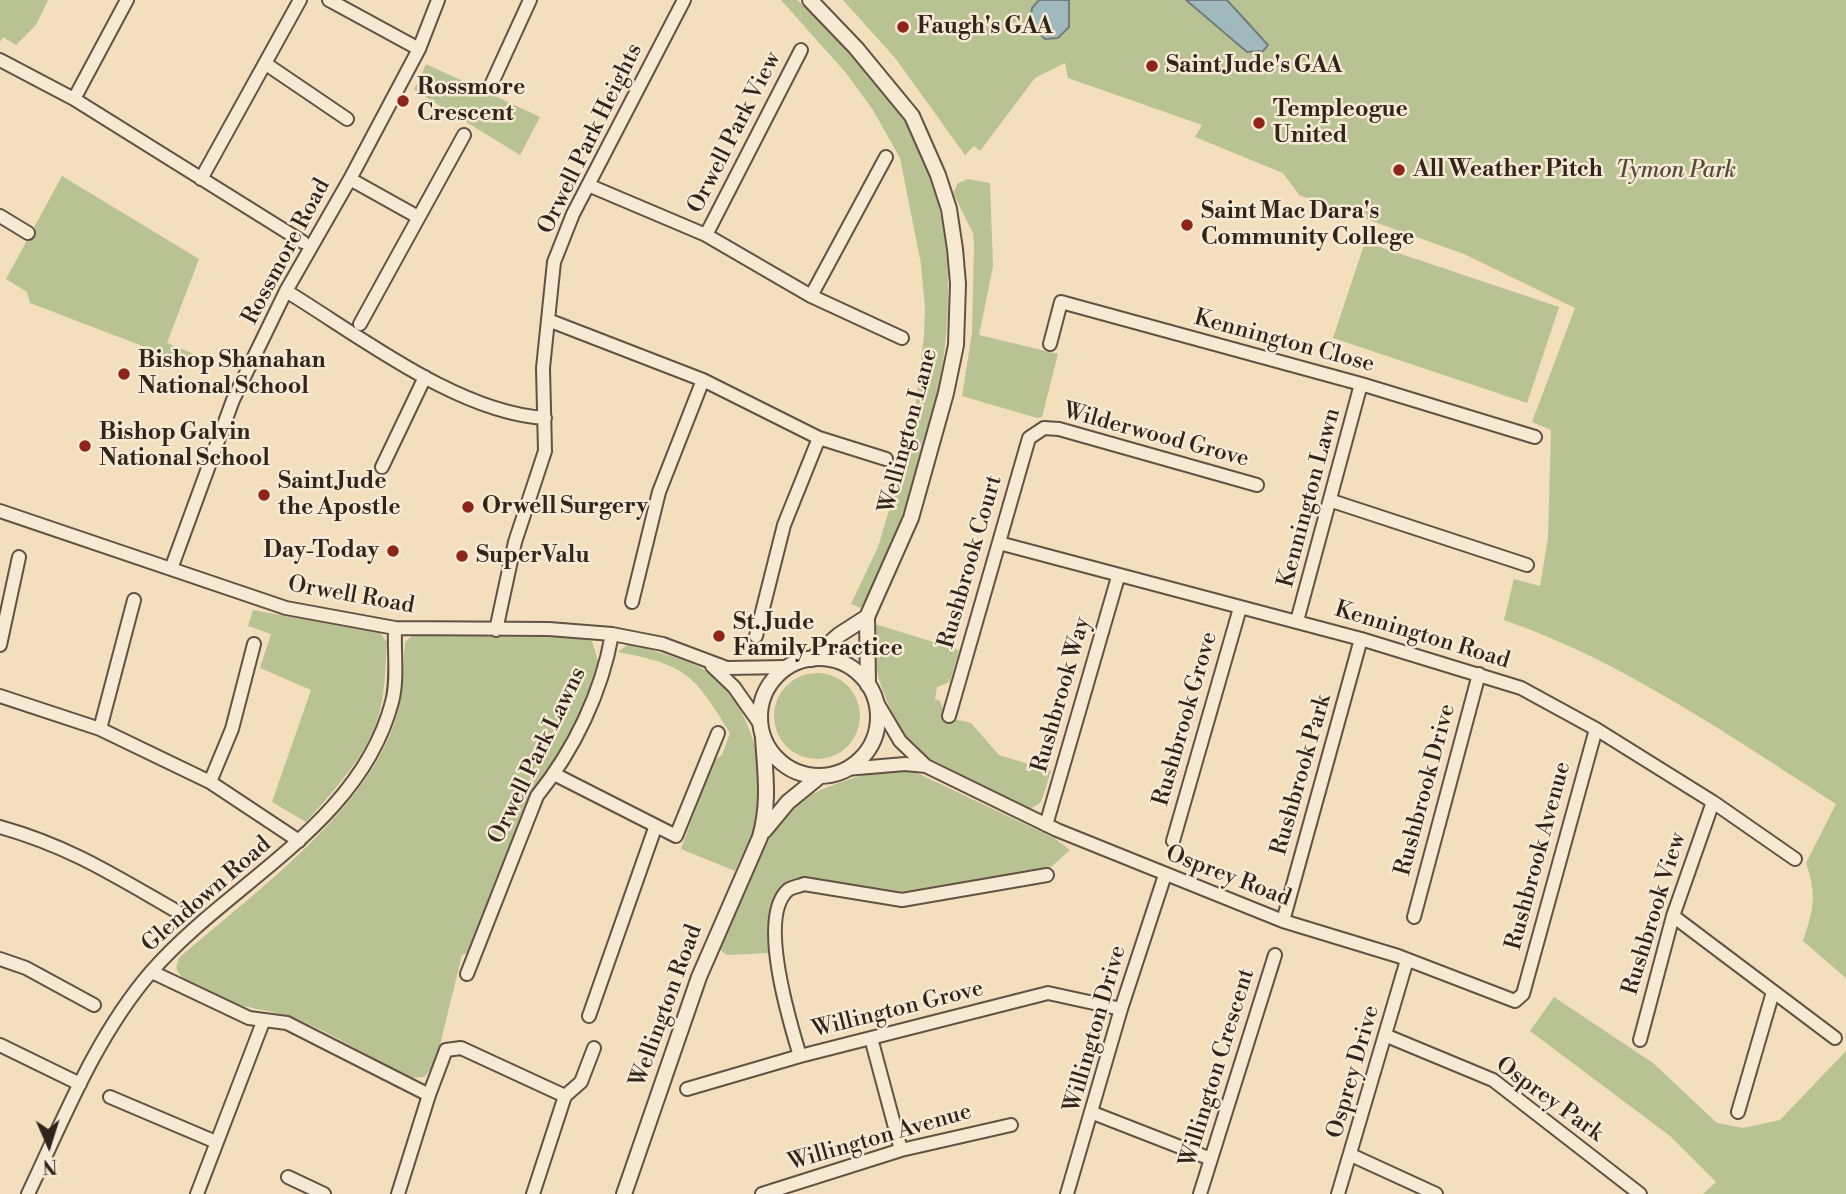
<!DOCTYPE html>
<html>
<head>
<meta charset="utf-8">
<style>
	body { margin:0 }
	#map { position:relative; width:1846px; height:1194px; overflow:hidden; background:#f3debe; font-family:"Libre Bodoni",serif }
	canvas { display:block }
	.north { position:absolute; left:14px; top:1110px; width:70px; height:70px; -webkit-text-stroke:5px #f7ead5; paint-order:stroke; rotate:177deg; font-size:19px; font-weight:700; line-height:28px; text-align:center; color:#31241a }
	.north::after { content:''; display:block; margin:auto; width:24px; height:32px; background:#31241a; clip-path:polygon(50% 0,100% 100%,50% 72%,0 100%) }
</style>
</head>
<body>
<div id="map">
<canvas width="1846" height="1194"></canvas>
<div class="north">N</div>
</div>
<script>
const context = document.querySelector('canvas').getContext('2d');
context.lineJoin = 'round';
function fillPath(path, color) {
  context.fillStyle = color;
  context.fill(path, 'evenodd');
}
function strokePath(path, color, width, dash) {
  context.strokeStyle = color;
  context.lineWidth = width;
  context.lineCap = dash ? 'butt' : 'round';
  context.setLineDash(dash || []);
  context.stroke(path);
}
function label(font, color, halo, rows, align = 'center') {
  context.font = font + ' "Libre Bodoni",serif';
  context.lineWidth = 5;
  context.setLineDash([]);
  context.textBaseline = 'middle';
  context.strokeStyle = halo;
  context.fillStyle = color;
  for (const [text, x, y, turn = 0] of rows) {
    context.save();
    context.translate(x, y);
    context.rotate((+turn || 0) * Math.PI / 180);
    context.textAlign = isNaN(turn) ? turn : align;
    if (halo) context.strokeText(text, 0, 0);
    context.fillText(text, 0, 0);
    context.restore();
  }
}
const green = new Path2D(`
	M0 0H48L36 25 16 45 3 37 0 42Z
	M781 0H797C834 33 896 98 917 142 985 287 930 473 861 608L851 604 878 547 912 433 924 336 925 307 921 264 900 158 873 110 846 73Z
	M843 0H1846V978L1803 941C1814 908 1817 896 1806 863L1836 804C1733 738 1621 660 1504 620L1514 579 1540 586 1548 538 1551 430 1532 422 1575 308 1464 254 1299 195 1283 173 1195 137 1202 125 1068 78 1065 63 1035 78 980 151 974 146 965 155 896 59Z
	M426 64 540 117 520 155 414 90Z
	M62 176 199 259 167 343 204 358 200 368 30 303 27 292 6 279Z
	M968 179 990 183 993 266 979 335 1058 354 1042 417 1037 418 962 396 972 333 974 247 973 233 953 193 958 183Z
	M1365 242 1559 307 1527 403 1333 338Z
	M253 610 380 633 387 642C385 672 385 707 372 734 356 767 330 795 306 822L272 802 311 690 260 668 271 634 248 626Z
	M875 624 959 650 950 682 937 687 935 699 940 701 943 709 941 716 971 723 999 755 1051 771 1041 802 1030 809 917 752C894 726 864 659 875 624Z
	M412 636 579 637 592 641 598 661 585 703 561 751 529 798 469 952 462 955 435 1065 424 1077 410 1078C375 1060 327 1030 291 1017 258 1006 193 1004 176 968L179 958C251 895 374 807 398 711 403 690 403 664 405 642Z
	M627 645H636C662 654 694 661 716 677 740 694 767 766 764 795 761 821 745 847 735 871L681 849 713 761 722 755 730 733C694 674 686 665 618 652Z
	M774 716a43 43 0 1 1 86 0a43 43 0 1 1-86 0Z
	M882 769 917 773 1054 838 1070 850 1051 867 902 894 799 879C771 890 772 926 769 953L727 955 720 950 775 823C803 790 843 782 882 769Z
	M1554 997 1653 1063 1717 1123 1743 1128 1780 1120 1846 1051V1194H1703L1716 1182 1670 1136 1530 1031Z`);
const water = new Path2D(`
	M1039 0H1069V27L1058 38 1045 39 1030 26 1032 8Z
	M1186 0H1227L1268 45 1263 51 1247 52Z`);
const minor = new Path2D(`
	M329 0 419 49
	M0 60 74 99 303 242
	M266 64 347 119
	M492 83 530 0
	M74 99 127 0
	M201 179 300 0
	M350 179 418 217
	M588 185 706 235 811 296 902 338
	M0 216 28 233
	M706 235 801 50
	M286 291C360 336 458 413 545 418
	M811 296 886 157
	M548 320 703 380 819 438 886 459
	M360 324 464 135
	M1050 344 1061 302 1361 384 1535 437
	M382 467 425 377
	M1332 501 1527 565
	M0 511 286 608 395 628 549 629 612 634 663 644 727 668 788 667
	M999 543 1361 639 1521 688 1596 729 1713 802 1795 859
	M171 569 233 400 286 291 350 179 419 49 438 0
	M632 602 659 492 703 380
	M1297 621 1361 384
	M496 630 515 542 545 451 543 368 554 262 573 214 684 0
	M756 636 784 525 819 438
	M0 645 19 557
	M712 666 734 687 760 724
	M0 696 100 729 210 782 299 841
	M875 699 900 741 926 766 1057 830 1283 921 1398 956 1515 1001 1523 994 1596 729
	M949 716 1029 438 1044 428 1059 429 1257 485
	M100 729 134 600
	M846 769 905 764 926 766
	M554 774 676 836 718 733
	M210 782 232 729 254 644
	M1046 825 1118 577
	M0 827C71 847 115 876 178 912
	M1173 841 1240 608
	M1673 916 1835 1038
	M1414 917 1479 674
	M1283 921 1361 639
	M0 959 26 968 94 1005
	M152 972 249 1018 287 1023 429 1095 398 1194
	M467 974 537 796C574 750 602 692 612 634
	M589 1016 655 828
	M1387 1036 1493 1080 1640 1194
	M871 1038 901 1150
	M1640 1040 1673 916 1713 802
	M0 1045 80 1084
	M800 1056C790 1023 757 917 788 890 792 887 800 886 804 884L902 900 1047 875
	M687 1089 800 1056 1048 993 1121 1009
	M429 1095 446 1050 461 1048 565 1096 533 1194
	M565 1096 581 1082 594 1048
	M110 1097 216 1142
	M1738 1112 1773 992
	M1093 1113 1211 1159
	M1351 1155 1436 1194
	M288 1177 324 1194
	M28 1194C64 1118 96 1036 151 972 228 883 360 825 392 702 398 680 394 651 395 628
	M197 1194 263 1022
	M762 1194 901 1150 1011 1125
	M1067 1194 1121 1009 1165 875
	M1200 1194 1275 955
	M1338 1194 1407 960`);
const tertiary = new Path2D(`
	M810 0 856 48 912 116 938 175 949 209 955 249 958 284 956 345 946 393 911 518 867 617 868 685
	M760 717a59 59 0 1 1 118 0a59 59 0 1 1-118 0Z
	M812 659 839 635 867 617
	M764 831 788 802 820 776
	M624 1194 699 977 760 837C770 802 765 772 763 737`);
const markers = [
	[903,27,7,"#8f2418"],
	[1152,66,7,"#8f2418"],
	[403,101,7,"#8f2418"],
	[1259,123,7,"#8f2418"],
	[1399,170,7,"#8f2418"],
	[1187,225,7,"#8f2418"],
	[124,374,7,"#8f2418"],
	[85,446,7,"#8f2418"],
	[264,495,7,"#8f2418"],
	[468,507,7,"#8f2418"],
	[393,551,7,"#8f2418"],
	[462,556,7,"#8f2418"],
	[719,636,7,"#8f2418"]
];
const poiNames = [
	["Faugh's GAA",917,27],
	["Saint Jude's GAA",1166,66],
	["Rossmore",417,88],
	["Crescent",417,114],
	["Templeogue",1273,110],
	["United",1273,136],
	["All Weather Pitch",1413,170],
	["Saint Mac Dara's",1201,212],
	["Community College",1201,238],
	["Bishop Shanahan",138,361],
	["National School",138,387],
	["Bishop Galvin",99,433],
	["National School",99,459],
	["Saint Jude",278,482],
	["the Apostle",278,508],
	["Orwell Surgery",482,507],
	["Day-Today",379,551,"right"],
	["SuperValu",476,556],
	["St. Jude",733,623],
	["Family Practice",733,649]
];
const streetNames = [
	["Orwell Park View",735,133,-63],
	["Orwell Park Heights",591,139,-64],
	["Rossmore Road",287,252,-62],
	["Kennington Close",1284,342,15],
	["Wellington Lane",909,431,-75],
	["Wilderwood Grove",1156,436,15],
	["Kennington Lawn",1310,498,-75],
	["Rushbrook Court",971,562,-74],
	["Orwell Road",351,596,10],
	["Kennington Road",1422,636,17],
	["Rushbrook Way",1062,695,-74],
	["Rushbrook Grove",1186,719,-74],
	["Orwell Park Lawns",538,756,-64],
	["Rushbrook Park",1302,775,-74],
	["Rushbrook Drive",1426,790,-75],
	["Rushbrook Avenue",1539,856,-75],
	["Osprey Road",1228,877,21],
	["Glendown Road",207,895,-41],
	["Rushbrook View",1655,914,-73],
	["Wellington Road",667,1006,-70],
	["Willington Grove",898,1010,-14],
	["Willington Drive",1096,1029,-74],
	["Willington Crescent",1218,1068,-73],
	["Osprey Drive",1354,1072,-74],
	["Osprey Park",1549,1100,36],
	["Willington Avenue",880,1138,-16]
];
const parkNames = [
	["Tymon Park",1676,171]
];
fillPath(green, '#b9c293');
fillPath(water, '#a0b9bc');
strokePath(water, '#747d7b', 2);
strokePath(minor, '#625243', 16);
strokePath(tertiary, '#625243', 18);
strokePath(minor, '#f7ead5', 12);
strokePath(tertiary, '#f7ead5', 14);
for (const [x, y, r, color] of markers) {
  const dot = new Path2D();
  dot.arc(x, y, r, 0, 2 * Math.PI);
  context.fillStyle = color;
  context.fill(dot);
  strokePath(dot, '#f7ead5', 2.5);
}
label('bold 23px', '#31241a', '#f7ead5', poiNames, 'left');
label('23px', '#31241a', '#f7ead5', streetNames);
label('italic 23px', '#534c38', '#f7ead5', parkNames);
</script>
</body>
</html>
